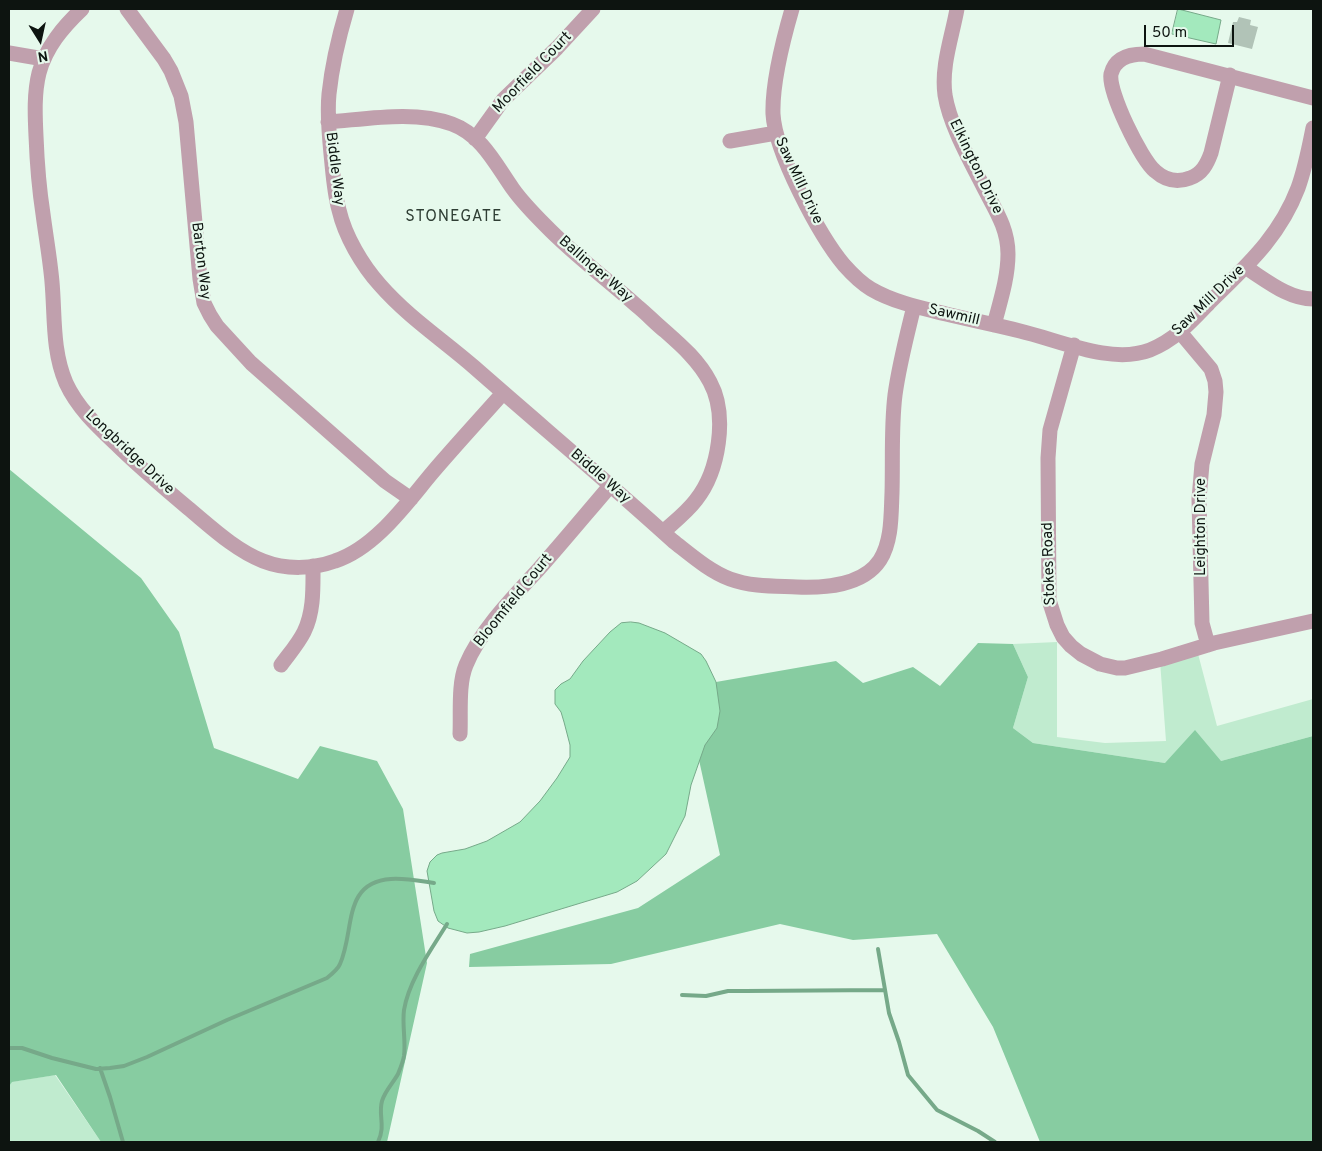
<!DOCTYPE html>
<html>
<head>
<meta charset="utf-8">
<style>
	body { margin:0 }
	#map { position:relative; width:1322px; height:1151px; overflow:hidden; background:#e6f9ec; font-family:Overpass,sans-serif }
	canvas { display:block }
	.frame { position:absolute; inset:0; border:10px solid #0d1410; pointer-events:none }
	.north { position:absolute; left:15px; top:15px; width:50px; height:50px; -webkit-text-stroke:4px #e6f9ec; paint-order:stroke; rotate:170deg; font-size:14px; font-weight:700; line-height:20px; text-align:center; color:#0d1410 }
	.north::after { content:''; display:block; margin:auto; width:18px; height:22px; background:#0d1410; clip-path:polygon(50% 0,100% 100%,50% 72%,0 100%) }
	.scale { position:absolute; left:1144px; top:25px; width:90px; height:22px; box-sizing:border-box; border:2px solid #0d1410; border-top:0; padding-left:6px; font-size:15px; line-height:18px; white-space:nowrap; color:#0d1410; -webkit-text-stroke:4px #e6f9ec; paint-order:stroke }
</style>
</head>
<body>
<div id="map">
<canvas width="1322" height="1151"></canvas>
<div class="frame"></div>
<div class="north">N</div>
<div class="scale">50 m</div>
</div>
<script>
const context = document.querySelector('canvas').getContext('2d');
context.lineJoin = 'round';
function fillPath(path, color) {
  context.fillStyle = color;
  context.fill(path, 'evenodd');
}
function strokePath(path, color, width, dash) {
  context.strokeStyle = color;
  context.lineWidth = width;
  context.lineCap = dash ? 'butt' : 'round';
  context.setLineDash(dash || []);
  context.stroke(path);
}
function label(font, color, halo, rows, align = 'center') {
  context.font = font + ' Overpass,sans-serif';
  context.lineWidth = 4.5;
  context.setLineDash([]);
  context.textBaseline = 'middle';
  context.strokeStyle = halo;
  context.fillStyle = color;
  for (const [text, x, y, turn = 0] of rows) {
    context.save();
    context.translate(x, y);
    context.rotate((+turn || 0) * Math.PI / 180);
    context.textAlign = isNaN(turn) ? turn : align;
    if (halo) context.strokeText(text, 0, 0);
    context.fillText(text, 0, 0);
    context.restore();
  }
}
const green = new Path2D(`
	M1057 642V737L1105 743 1166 741 1160 661 1197 650 1217 726 1313 699V736L1221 761 1165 763 1033 743 1013 728 1028 677 1013 644Z
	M55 1075 101 1142H9V1086L11 1082Z`);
const forest = new Path2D(`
	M9 469 141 578 179 632 214 748 298 779 320 746 377 761 403 809 427 963 387 1142H101L56 1075 12 1082 9 1086Z
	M978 643 1013 644 1028 677 1013 728 1033 743 1165 763 1195 730 1221 761 1313 736V1142H1040L993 1027 937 934 853 940 780 924 611 964 469 967 470 954 638 908 720 855 699 760 716 682 836 661 863 683 913 667 940 686Z`);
const water = new Path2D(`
	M1178 9 1221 20 1216 44 1172 34Z
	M631 622 639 623 665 633 701 654 706 661 716 682 720 711 717 728 705 745 691 785 685 816 666 854 637 881 617 892 505 926 479 932 467 933 448 928 438 921 434 911 427 871 430 862 437 855 442 853 465 849 487 841 520 822 540 801 557 778 570 757V745L564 722 561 712 555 704V690L561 684 570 679 583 661 610 632 621 623Z`);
const stream = new Path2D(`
	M878 949 889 1013 899 1042 908 1075 937 1110 978 1131 995 1142
	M682 995 706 996 728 991H745L885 990
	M9 1048H22L52 1058 96 1069 110 1068 124 1066 147 1057 227 1020 327 978C332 974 338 969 340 964 355 931 342 882 391 879 405 878 420 881 434 883
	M100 1068 110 1097 123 1142
	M378 1142C386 1125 378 1116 382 1101 385 1091 393 1083 398 1074 400 1069 403 1062 404 1056 406 1041 402 1025 404 1010 409 980 431 950 447 924`);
const building = new Path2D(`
	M1239 17 1251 20 1250 25 1258 27 1252 49 1228 43 1233 22H1237Z`);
const minor = new Path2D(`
	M82 9C63 27 46 47 39 73 34 93 35 115 36 136 37 162 39 188 43 214 46 237 50 259 52 282 55 315 52 351 66 383 77 407 96 425 115 443 138 466 163 487 188 508 211 527 235 550 263 561 286 570 313 569 335 561 375 548 406 504 432 473 455 446 479 420 503 393
	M127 9 164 59 171 71 181 96 186 122 200 279 204 303 210 315 217 326 251 363 385 481 411 499
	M347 9C339 36 332 65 329 94 327 114 329 134 331 154 333 173 334 192 339 210 345 236 362 265 380 285 408 317 443 340 474 367 540 425 608 482 673 541 691 555 709 571 730 579 752 587 775 586 797 587 825 588 863 586 880 560 892 541 891 515 892 493 893 461 891 427 895 395 899 365 907 335 914 306
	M792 9C783 40 772 82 773 114 775 152 819 235 844 265 852 274 861 283 871 289 893 302 921 308 946 314 971 320 996 325 1020 331 1059 340 1111 365 1150 350 1175 340 1191 322 1209 303 1245 267 1279 238 1298 188 1305 169 1309 148 1313 128
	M957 9C952 37 941 66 945 95 950 126 971 162 985 190 996 211 1008 229 1008 254 1008 278 1000 302 994 325
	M9 53 44 59
	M1230 75 1211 153C1207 164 1202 174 1190 178 1177 183 1165 180 1155 171 1141 159 1108 92 1111 74 1115 58 1129 54 1144 54L1313 98
	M328 122C367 119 415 110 452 124 482 135 496 165 513 189 523 203 534 214 546 226 574 255 607 279 637 306 647 314 655 323 665 331 682 346 699 361 710 382 728 415 719 471 696 500 687 512 674 522 663 532
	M475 139 503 100 557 48 593 9
	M730 141 776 133
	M1245 267C1266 280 1288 299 1313 299
	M1180 332 1211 369 1215 381 1216 392 1214 415 1202 464 1199 499 1202 623 1208 645
	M1074 345 1050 430 1048 458 1049 600 1057 625 1063 637 1071 646 1081 654 1100 664 1117 668H1125L1162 659 1214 643 1313 621
	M281 665C289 654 298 644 304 632 314 612 313 588 313 566
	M460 734C461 713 458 684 466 665 480 631 513 597 538 570 562 543 586 514 610 486`);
const streetNames = [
	["Moorfield Court",533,73,-46],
	["Elkington Drive",975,167,64],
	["Biddle Way",334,169,83],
	["Saw Mill Drive",798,181,65],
	["Barton Way",200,261,83],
	["Ballinger Way",595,270,41],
	["Saw Mill Drive",1209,301,-44],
	["Sawmill",954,316,13],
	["Longbridge Drive",129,453,43],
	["Biddle Way",600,477,41],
	["Leighton Drive",1202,527,-90],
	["Stokes Road",1050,564,-92],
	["Bloomfield Court",514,601,-51]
];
const neighbourhoodNames = [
	["STONEGATE",454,218]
];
fillPath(green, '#c0ebcf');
fillPath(forest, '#87cca1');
fillPath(water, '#a3e9bd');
strokePath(water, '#76a989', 1);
strokePath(stream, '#76a989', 4);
fillPath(building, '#b1c3b7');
strokePath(minor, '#c0a0ad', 15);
label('15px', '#0d1410', '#e6f9ec', streetNames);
context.letterSpacing = '1px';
label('16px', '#2f3e34', '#e6f9ec', neighbourhoodNames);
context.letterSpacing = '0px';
</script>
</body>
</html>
